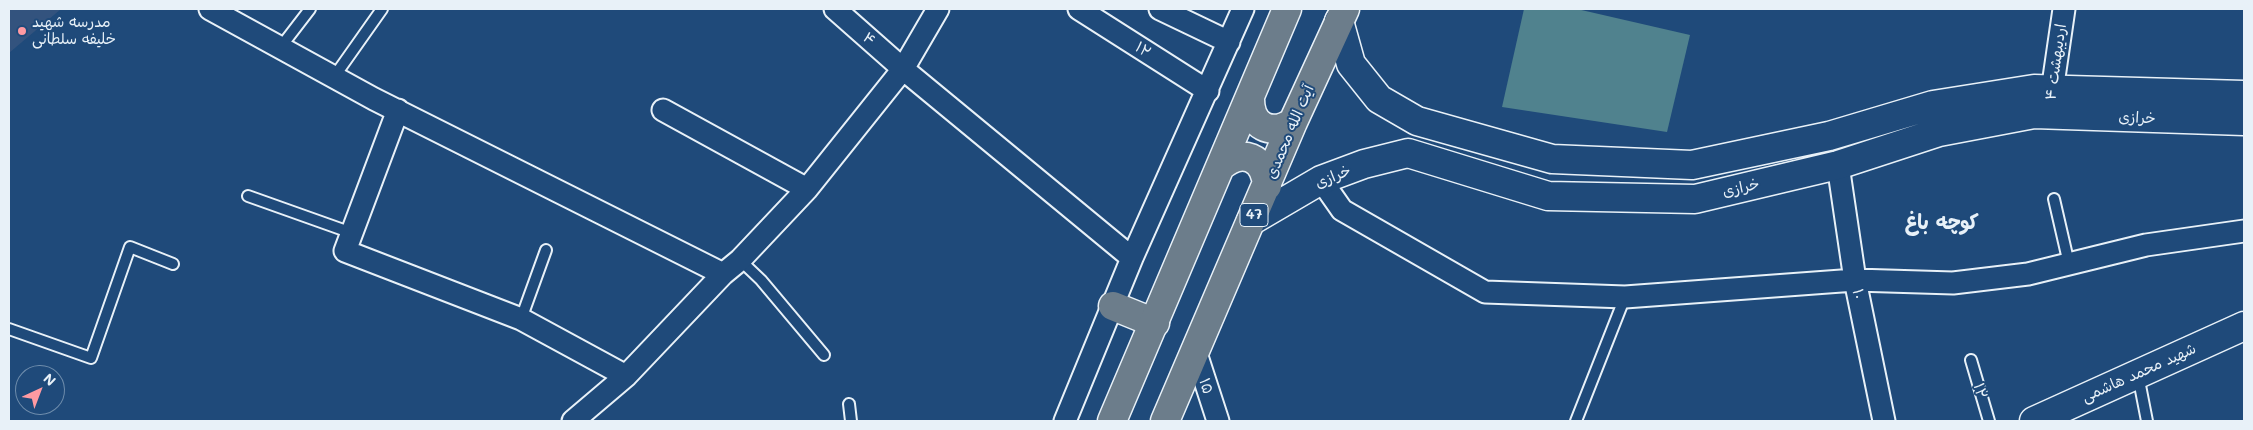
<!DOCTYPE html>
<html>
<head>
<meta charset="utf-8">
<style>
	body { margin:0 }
	#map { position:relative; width:2253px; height:430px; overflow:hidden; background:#1f4a7a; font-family:Mali,sans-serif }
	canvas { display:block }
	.frame { position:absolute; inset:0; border:10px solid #e8f1f8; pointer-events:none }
	.north { position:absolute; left:15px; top:365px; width:50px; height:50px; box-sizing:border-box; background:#1f4a7a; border:1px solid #6f8dac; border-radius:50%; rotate:43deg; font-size:14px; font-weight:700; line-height:20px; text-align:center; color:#e8f1f8 }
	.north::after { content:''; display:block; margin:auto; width:18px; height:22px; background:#ff9aa2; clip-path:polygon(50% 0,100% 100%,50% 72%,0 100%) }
</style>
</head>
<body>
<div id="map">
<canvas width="2253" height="430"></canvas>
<div class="frame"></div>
<div class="north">N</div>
</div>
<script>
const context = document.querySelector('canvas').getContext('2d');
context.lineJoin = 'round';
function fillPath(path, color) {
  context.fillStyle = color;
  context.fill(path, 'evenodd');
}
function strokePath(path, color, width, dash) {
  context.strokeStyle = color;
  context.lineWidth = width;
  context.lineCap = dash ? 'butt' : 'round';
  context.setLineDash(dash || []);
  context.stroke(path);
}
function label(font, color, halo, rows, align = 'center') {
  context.font = font + ' Mali,"Playpen Sans Arabic",sans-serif';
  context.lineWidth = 4;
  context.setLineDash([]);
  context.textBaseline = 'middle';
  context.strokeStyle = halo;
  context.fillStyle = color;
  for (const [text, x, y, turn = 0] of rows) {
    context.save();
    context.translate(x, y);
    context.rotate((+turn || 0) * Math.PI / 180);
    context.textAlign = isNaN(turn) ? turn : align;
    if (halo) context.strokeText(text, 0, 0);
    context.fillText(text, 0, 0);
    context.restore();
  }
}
const built = new Path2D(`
	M9 9H61L9 53Z`);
const green = new Path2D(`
	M1524 9H1577L1690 35 1667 132 1502 107Z`);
const lane = new Path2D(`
	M280 48 310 9
	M334 77 382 9
	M248 196 352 233
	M2054 199 2069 264
	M740 260 761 280 824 355
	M521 319 546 250
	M9 329 91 358 130 247 173 264
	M1971 360 1989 421
	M2138 375 2147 421
	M849 404 851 421
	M1576 421 1625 297`);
const street = new Path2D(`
	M210 9 374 99 723 274
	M835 9 903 69 1132 258
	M1079 9 1208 91
	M1160 9 1229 42
	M2050 105 2064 9
	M398 110 345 251 521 319 626 376
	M663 110 807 189
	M1838 165 1855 280 1884 421
	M1321 180 1342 210 1485 292 1625 297 1855 280 1953 283 2028 274 2146 245 2244 231
	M1195 350 1218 421
	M573 421 626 376 723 274 740 260 807 189 903 69 938 9
	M1065 421 1132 258 1243 9`);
const secondary = new Path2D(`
	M1339 21 1351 64 1379 99 1417 121 1552 159 1692 165 1829 136 1933 105 2034 89 2244 95
	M1251 221 1321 180 1364 164 1408 153 1548 196 1695 199 1838 165 1939 132 2034 114 2244 121
	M2034 421 2244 326`);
const primary = new Path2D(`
	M1113 306 1155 323`);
const highway = new Path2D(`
	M1250 99C1250 126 1271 137 1293 122
	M1220 167C1242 147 1265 157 1267 186
	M1112 421 1287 9
	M1165 421 1293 122 1345 9`);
const markers = [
	[22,31,5,"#ff9aa2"]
];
const shields = [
	[1254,215,28]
];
const shieldNames = [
	["47",1254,215]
];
const poiNames = [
	["مدرسه شهید",32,22],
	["خلیفه سلطانی",32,39]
];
const streetNames = [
	["۴",869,39,42],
	["۱۲",1143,50,33],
	["اردیبهشت ۴",2056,62,-82],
	["خرازی",2137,118,2],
	["آیت الله محمدی",1290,132,-67],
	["خرازی",1333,177,-23],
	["خرازی",1741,188,-13],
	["۱۰",1858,294,78],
	["شهید محمد هاشمی",2139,373,-24],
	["۱۵",1206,386,72],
	["۱۲",1980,391,74]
];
const districtNames = [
	["کوچه باغ",1942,223]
];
fillPath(built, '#33537e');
fillPath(green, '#50828e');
strokePath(lane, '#e8f1f8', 14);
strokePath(street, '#e8f1f8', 25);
strokePath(secondary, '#e8f1f8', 31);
strokePath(primary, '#e8f1f8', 31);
strokePath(highway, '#e8f1f8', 31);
strokePath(lane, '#1f4a7a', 10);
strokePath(street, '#1f4a7a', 21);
strokePath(secondary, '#1f4a7a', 28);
strokePath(primary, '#6c7d8b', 28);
strokePath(highway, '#6c7d8b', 28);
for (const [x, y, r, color] of markers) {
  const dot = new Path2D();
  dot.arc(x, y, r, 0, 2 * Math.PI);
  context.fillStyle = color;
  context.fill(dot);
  strokePath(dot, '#1f4a7a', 2);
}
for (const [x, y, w] of shields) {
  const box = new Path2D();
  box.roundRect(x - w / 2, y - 11.5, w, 23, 4);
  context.fillStyle = '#1f4a7a';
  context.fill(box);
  strokePath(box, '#e8f1f8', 1);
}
label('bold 14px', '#e8f1f8', null, shieldNames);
label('15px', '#e8f1f8', '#1f4a7a', poiNames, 'left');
label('15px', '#e8f1f8', '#1f4a7a', streetNames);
label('bold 20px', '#e8f1f8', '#1f4a7a', districtNames);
</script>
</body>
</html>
